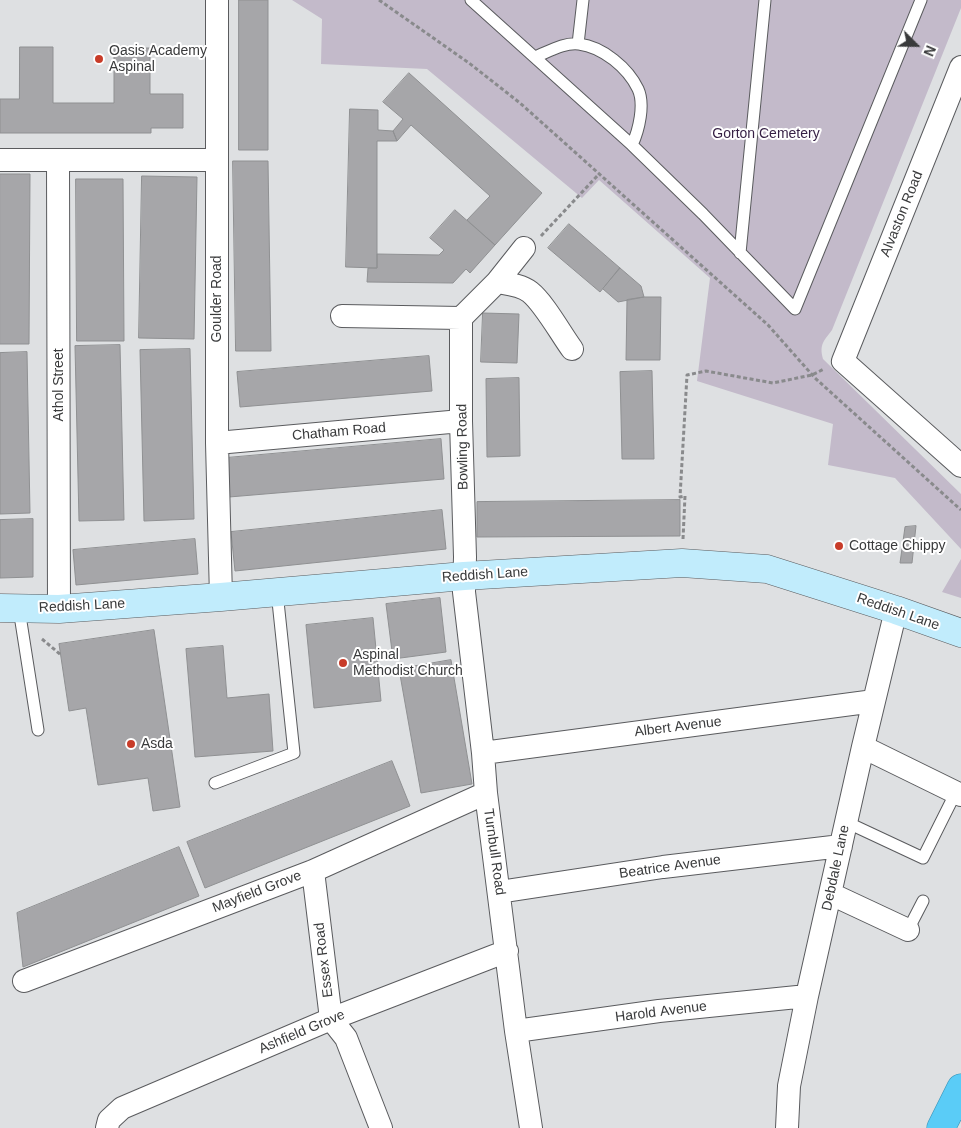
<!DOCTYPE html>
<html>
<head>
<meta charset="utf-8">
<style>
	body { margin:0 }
	#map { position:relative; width:961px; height:1128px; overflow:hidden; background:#dee0e2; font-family:Arial,sans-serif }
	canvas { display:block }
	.north { position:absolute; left:891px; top:20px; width:50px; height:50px; -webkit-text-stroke:4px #fff; paint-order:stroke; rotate:113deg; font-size:14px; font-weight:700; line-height:20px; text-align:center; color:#393a3b }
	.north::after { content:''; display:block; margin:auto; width:18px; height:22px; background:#393a3b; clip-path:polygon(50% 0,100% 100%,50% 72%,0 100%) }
</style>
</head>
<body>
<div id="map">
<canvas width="961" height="1128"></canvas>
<div class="north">N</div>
</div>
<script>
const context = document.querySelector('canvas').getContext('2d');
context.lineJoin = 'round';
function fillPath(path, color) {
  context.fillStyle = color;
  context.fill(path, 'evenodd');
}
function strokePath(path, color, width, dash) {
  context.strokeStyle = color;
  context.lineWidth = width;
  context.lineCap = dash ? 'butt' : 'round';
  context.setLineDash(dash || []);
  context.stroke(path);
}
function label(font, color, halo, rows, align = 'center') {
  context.font = font + ' Arial,sans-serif';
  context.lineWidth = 4;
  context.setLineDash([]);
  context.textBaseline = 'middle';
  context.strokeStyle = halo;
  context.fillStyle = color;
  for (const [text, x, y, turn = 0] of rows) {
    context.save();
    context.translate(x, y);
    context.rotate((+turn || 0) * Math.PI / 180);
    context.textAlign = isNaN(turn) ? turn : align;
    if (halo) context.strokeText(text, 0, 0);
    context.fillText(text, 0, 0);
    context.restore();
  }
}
const green = new Path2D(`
	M292 0H961V8L832 330C824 341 819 344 823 359L961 494V549L895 478 828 465 833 424 697 381 710 278 599 180 582 198 427 69 321 64 322 19Z
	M961 559V598L942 592Z`);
const building = new Path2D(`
	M239 0H268V150H239Z
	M20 47H53V103H114V48H150V94H183V128H151V133H0V99H19Z
	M409 73 542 193 495 245 467 220 490 196 411 125 397 141 393 131 403 119 383 102Z
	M350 109 378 110V130L393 131 397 141H377V268L346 267Z
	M233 161H268L271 351H236Z
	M0 174H30L29 344H0Z
	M142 176 197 177 194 339 139 338Z
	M76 179H123L124 341H77Z
	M455 210 495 245 470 273 466 269 453 283 367 282 368 268H377V254L439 255 444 250 430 238Z
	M569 224 620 268 600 292 548 248Z
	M620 268 641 286 644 297 618 302 603 289Z
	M644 297H661L660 360H626L627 300Z
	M483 313 519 314 517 363 481 362Z
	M120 345 124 520 79 521 75 346Z
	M190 349 194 519 144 521 140 350Z
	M27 352 30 513 0 514V353Z
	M429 356 432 391 240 407 237 372Z
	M652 371 654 459H622L620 372Z
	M519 378 520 456 487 457 486 379Z
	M441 439 444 479 229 497 226 458Z
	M680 500V536L477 537V502Z
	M442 510 446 549 235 571 231 532Z
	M33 519V577L0 578V520Z
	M916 526 912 563H900L905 527Z
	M195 539 198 574 76 585 73 550Z
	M440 598 446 652 393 659 386 604Z
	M373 618 381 701 314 708 306 625Z
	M154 630 180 807 153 811 148 778 98 785 86 708 69 711 59 644Z
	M223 646 227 698 269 694 273 751 195 757 186 649Z
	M451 660 472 784 421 793 399 669Z
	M392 761 410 806 205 888 187 842Z
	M179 847 199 896 23 967 17 913Z`);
const path = new Path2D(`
	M379 0 469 63 520 103 768 325 815 378 961 510
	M541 236 600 173
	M683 539 685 496 680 497 687 375 706 371 773 383 812 375 824 369
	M42 639 61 655`);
const service = new Path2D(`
	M471 0 632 145 703 214 795 309 921 0
	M578 44 583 0
	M535 57C548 52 564 42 579 44 603 47 628 68 638 89 645 104 639 130 632 145
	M740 253 765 0
	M19 609 38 730
	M215 783 294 753 277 592
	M846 822 923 858 956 792
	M908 930 923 901`);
const minor = new Path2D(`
	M217 0V443L221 597
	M961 67 843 361 961 466
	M0 160H216
	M58 160 59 609
	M497 282C508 284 521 285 530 292 544 303 561 334 572 349
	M342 316 461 318 497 282 524 248
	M461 318V421L465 557 464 592 483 753 486 793 516 1031 531 1128
	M217 443 461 421
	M863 747 961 795
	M483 753 874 701
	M313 871 331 1019 346 1038 381 1128
	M499 892 663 867 841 846
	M831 894 908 930
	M24 981 313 871 486 793
	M516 1031 659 1011 807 996
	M107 1128 109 1120 122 1108 331 1019 507 951
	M787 1128 789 1086 807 996 863 747 896 610`);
const secondary = new Path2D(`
	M0 608 59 609 221 597 464 576 682 563 767 569 896 610 961 633`);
const trunk = new Path2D(`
	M941 1128 961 1088`);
const markers = [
	[99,59,5,"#c83c29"],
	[839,546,5,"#c83c29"],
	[343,663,5,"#c83c29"],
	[131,744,5,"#c83c29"]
];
const poiNames = [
	["Oasis Academy",109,51],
	["Aspinal",109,67],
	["Cottage Chippy",849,546],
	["Aspinal",353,655],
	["Methodist Church",353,671],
	["Asda",141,744]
];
const parkNames = [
	["Gorton Cemetery",766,134]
];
const streetNames = [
	["Alvaston Road",902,214,-68],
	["Goulder Road",217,299,-90],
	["Athol Street",59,385,-90],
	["Chatham Road",339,432,-5],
	["Bowling Road",463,447,-91],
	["Reddish Lane",485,575,-4],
	["Reddish Lane",82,606,-3],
	["Reddish Lane",898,612,19],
	["Albert Avenue",678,727,-7],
	["Turnbull Road",494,852,82],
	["Beatrice Avenue",670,867,-8],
	["Debdale Lane",836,868,-78],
	["Mayfield Grove",257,892,-21],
	["Essex Road",324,960,-97],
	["Harold Avenue",661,1012,-7],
	["Ashfield Grove",302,1032,-23]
];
fillPath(green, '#c3baca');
fillPath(building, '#a6a6a9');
strokePath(building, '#8f9092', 1);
strokePath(service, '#5a5b5e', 13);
strokePath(minor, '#5a5b5e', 24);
strokePath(secondary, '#5a5b5e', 29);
strokePath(trunk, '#3490b4', 29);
strokePath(path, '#898a8c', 3, [4, 2.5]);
strokePath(service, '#fff', 11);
strokePath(minor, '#fff', 22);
strokePath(secondary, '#c1ecfc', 28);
strokePath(trunk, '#5accf7', 28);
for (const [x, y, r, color] of markers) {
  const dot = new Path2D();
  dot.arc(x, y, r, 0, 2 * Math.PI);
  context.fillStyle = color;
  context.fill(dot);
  strokePath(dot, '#fff', 2);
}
label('14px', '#393a3b', '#fff', poiNames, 'left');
label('14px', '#351f44', '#fff', parkNames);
label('14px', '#393a3b', '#fff', streetNames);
</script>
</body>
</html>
